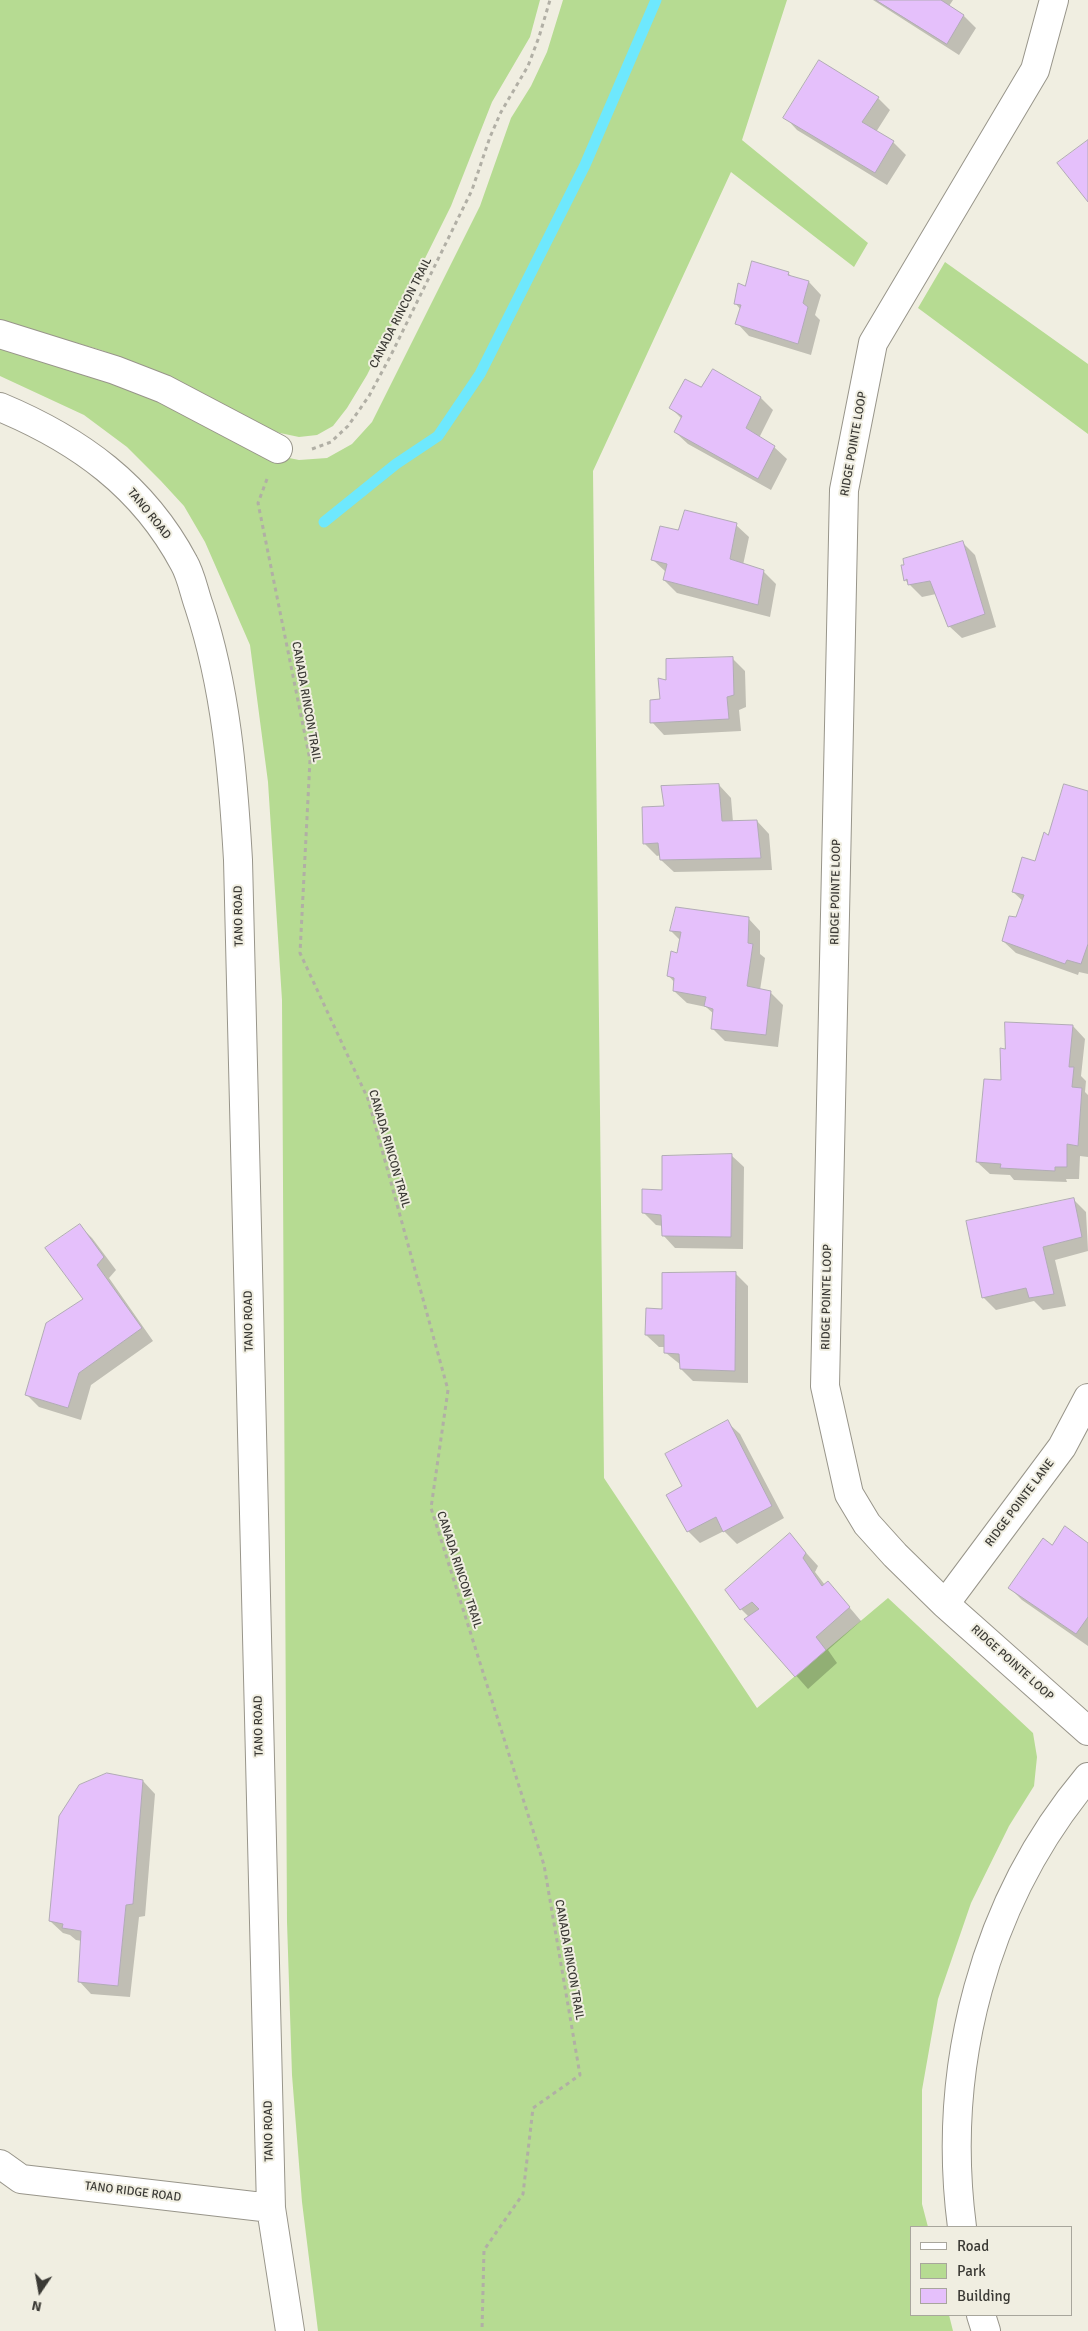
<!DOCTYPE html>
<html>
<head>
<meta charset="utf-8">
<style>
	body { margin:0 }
	#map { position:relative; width:1088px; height:2331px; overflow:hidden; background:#f0eee1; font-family:Signika,sans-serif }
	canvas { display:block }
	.legend { position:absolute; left:910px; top:2226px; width:162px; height:90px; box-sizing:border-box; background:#f0eee1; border:1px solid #a8a69c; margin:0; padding:6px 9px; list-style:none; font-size:15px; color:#3b3a35 }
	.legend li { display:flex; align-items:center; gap:10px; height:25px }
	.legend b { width:25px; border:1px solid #a8a69c }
	.north { position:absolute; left:15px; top:2266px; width:50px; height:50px; -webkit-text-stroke:4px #f0eee1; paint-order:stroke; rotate:192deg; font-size:14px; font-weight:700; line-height:20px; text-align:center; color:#3b3a35 }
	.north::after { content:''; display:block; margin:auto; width:18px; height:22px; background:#3b3a35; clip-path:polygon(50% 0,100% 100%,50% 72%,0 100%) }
</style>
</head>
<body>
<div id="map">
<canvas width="1088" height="2331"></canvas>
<ul class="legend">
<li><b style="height:6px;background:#fff"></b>Road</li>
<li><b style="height:14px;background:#b6db92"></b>Park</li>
<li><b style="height:14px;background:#e5c0fb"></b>Building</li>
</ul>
<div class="north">N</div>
</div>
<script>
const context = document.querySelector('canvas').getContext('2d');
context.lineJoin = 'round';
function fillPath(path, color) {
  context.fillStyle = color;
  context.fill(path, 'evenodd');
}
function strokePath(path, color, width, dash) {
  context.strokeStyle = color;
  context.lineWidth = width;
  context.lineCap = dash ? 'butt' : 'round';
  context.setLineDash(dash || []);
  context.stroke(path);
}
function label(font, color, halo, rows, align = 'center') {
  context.font = font + ' Signika,sans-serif';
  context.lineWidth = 4;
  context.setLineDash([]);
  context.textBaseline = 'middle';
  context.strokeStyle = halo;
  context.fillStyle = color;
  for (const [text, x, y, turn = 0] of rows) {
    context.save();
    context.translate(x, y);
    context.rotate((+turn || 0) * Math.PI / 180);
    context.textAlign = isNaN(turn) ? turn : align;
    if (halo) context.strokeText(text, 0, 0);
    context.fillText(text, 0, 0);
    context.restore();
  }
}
const green = new Path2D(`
	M0 0H540L530 37 492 102 451 206 367 375 347 408 333 426 317 435 299 437 280 433 252 423 162 374 101 350 0 321Z
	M563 0H787L742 140 868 243 854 267 731 172 593 471 604 1478 757 1708 888 1598 1033 1733 1037 1757 1034 1786 1009 1826 971 1903 938 1999 922 2090V2204L928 2227H912V2315H949L953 2331H318L302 2202 292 2075 287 1922 282 1000 268 782 250 645 205 542 184 506 161 481 127 447 84 415 0 376V341L113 377 260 452 299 460 327 458 352 444 372 422 480 206 511 118 531 86 547 52Z
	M945 262 1088 364V434L918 308Z`);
const shadow = new Path2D(`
	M873 0H953L949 6 964 16 976 28 959 55Z
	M878 98 890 110 876 132 893 142 906 155 887 185 797 130 785 117Z
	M788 273 793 278 809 282 821 295 815 315 820 320 811 355 749 336 737 323 741 310 735 303 746 288Z
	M701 388 761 398 773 410 759 438 774 447 787 459 771 490 688 444 675 432 682 419 671 408Z
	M736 525 749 537 743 565 763 571 776 584 770 617 677 593 664 580 666 572 652 559 679 531Z
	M962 542 975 555 996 627 962 638 949 626 936 594 922 597 905 580Z
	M732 658 745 671 746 707 739 710 741 731 664 735 652 722 668 681Z
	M719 785 731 798 733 822 757 821 769 834 772 870 674 872 661 860V855L657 856 644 843 665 807Z
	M1088 792V974L1079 972 1078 975 1016 953 1003 941 1017 919 1023 901 1013 892 1035 863 1049 837Z
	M748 918 760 931V954L765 958 760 990 770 992 783 1005 778 1047 725 1041 712 1028 714 1014 706 1007 687 1003 674 991 675 983 668 975 678 954 680 940 671 931Z
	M1073 1026 1085 1039 1081 1076 1086 1081 1085 1092 1088 1095V1157L1080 1156 1079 1179H1066L1067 1182 1014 1180 1010 1175 990 1174 977 1162 1002 1081 1006 1051Z
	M731 1155 744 1167 743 1249 675 1248 663 1235V1226L656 1225 644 1213 663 1191Z
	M1074 1200 1086 1212 1088 1251 1055 1260 1066 1306 1043 1310 1034 1301 996 1310 983 1297Z
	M80 1226 92 1238 116 1270 109 1278 153 1341 91 1385 81 1420 39 1407 26 1394 84 1299Z
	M735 1273 748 1286V1383L693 1381 681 1369V1365L666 1353V1347H659L646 1335 663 1310Z
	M727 1422 740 1434 784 1518 737 1544 724 1531 700 1543 688 1531 683 1486Z
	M790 1535 818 1566 815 1572 825 1585 828 1582 861 1621 828 1650 837 1663 808 1689 746 1619 749 1617 741 1609Z
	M1088 1544V1646L1022 1600 1010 1588 1052 1547Z
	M143 1781 155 1794 145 1916 139 1917 130 1997 91 1994 79 1981 82 1941 76 1940 70 1935 63 1933 50 1921Z`);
const stream = new Path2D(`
	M324 522 396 464 438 436 480 374 585 165 656 0`);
const building = new Path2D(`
	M876 0H941L964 15 947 44Z
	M819 60 879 97 862 122 894 141 875 173 783 118Z
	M1088 140V202L1057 163Z
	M752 261 789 272 788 275 809 281 803 303 808 307 798 344 735 324 741 305 734 304 738 283 745 286Z
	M713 369 761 397 746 428 775 446 758 479 674 432 682 416 669 408 685 379 701 387Z
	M685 510 737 523 730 559 764 570 758 605 663 580 667 564 651 560 660 526 678 530Z
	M963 541 985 614 948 627 930 581 908 585 907 579 904 581 901 565H904L903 559Z
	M733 657 734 695 727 697 729 719 650 723V700L660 699 658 678 666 680V659Z
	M719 784 722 821 757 820 761 858 660 860 658 843 643 844 642 807 664 806 661 786Z
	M1064 784 1088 791V944L1081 964 1067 960 1065 964 1002 941 1009 916 1016 917 1024 895 1012 892 1022 857 1035 861 1044 832 1048 835Z
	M676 907 749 917 748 943 753 944 747 986 771 991 766 1035 711 1029 713 1009 704 1006 706 997 673 991 674 978 667 976 671 951 677 953 681 932 670 931Z
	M1005 1022 1073 1025 1069 1067H1074L1072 1087 1082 1088 1078 1146 1067 1144V1167H1055V1171L1000 1168 1001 1164 976 1162 984 1079 1001 1080 1000 1048 1005 1049Z
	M732 1154 731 1237 662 1236 661 1215 642 1213V1189L662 1190V1156Z
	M1074 1198 1082 1237 1043 1247 1054 1294 1029 1298 1026 1288 982 1298 966 1221Z
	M80 1224 104 1257 97 1265 142 1328 79 1373 68 1408 25 1395 46 1323 83 1299 45 1248Z
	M736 1272 735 1371 680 1369 679 1354 664 1353V1335H645L646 1308 662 1309V1273Z
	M728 1420 772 1506 723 1532 716 1517 687 1532 666 1495 682 1486 665 1454Z
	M1065 1526 1088 1543V1617L1076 1634 1008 1588 1043 1538 1052 1545Z
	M790 1533 806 1553 803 1558 822 1586 828 1581 850 1607 816 1637 826 1650 795 1677 744 1619 759 1609 752 1602 740 1610 725 1590Z
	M107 1773 143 1780 133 1904 126 1905 118 1986 78 1982 81 1931 62 1928 63 1924 49 1921 59 1816 79 1785Z`);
const path = new Path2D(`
	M312 449 331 442 348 426 369 396 391 355 472 190 490 137 501 112 528 66 539 37 550 0
	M267 479 258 503 310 760 300 953 368 1099 448 1390 431 1508 544 1865 580 2075 533 2108 523 2194 484 2250 482 2331`);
const minor = new Path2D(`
	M1054 0 1035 70 873 343 844 490 825 1386 849 1494 867 1524 895 1555 945 1604 1088 1731
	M0 334 115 370 164 389 278 449
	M0 407C79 440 143 486 184 563 191 575 194 592 199 606 226 688 233 774 238 860L271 2208 290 2331
	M945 1604 1062 1447 1088 1398
	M0 2164 21 2179 271 2208
	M962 2227C941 2067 984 1901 1088 1777
	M981 2315 986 2331`);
const streetNames = [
	["CANADA RINCON TRAIL",401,313,-63],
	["RIDGE POINTE LOOP",854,444,-80],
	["TANO ROAD",149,514,51],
	["CANADA RINCON TRAIL",306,702,80],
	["RIDGE POINTE LOOP",836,892,-89],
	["TANO ROAD",239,916,-91],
	["CANADA RINCON TRAIL",389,1149,74],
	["RIDGE POINTE LOOP",827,1297,-89],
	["TANO ROAD",249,1321,-91],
	["RIDGE POINTE LANE",1020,1503,-53],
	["CANADA RINCON TRAIL",459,1570,72],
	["RIDGE POINTE LOOP",1012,1663,42],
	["TANO ROAD",259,1726,-91],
	["CANADA RINCON TRAIL",569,1960,80],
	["TANO ROAD",269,2131,-91],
	["TANO RIDGE ROAD",133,2192,7]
];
fillPath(green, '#b6db92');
fillPath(shadow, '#0003');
strokePath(stream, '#6ee8fd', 11);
fillPath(building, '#e5c0fb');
strokePath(building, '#b1abb5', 1);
strokePath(minor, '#98958a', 30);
strokePath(path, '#b1afa5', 3, [4, 4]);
strokePath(minor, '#fff', 28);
label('12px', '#3b3a35', '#f0eee1', streetNames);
</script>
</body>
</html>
